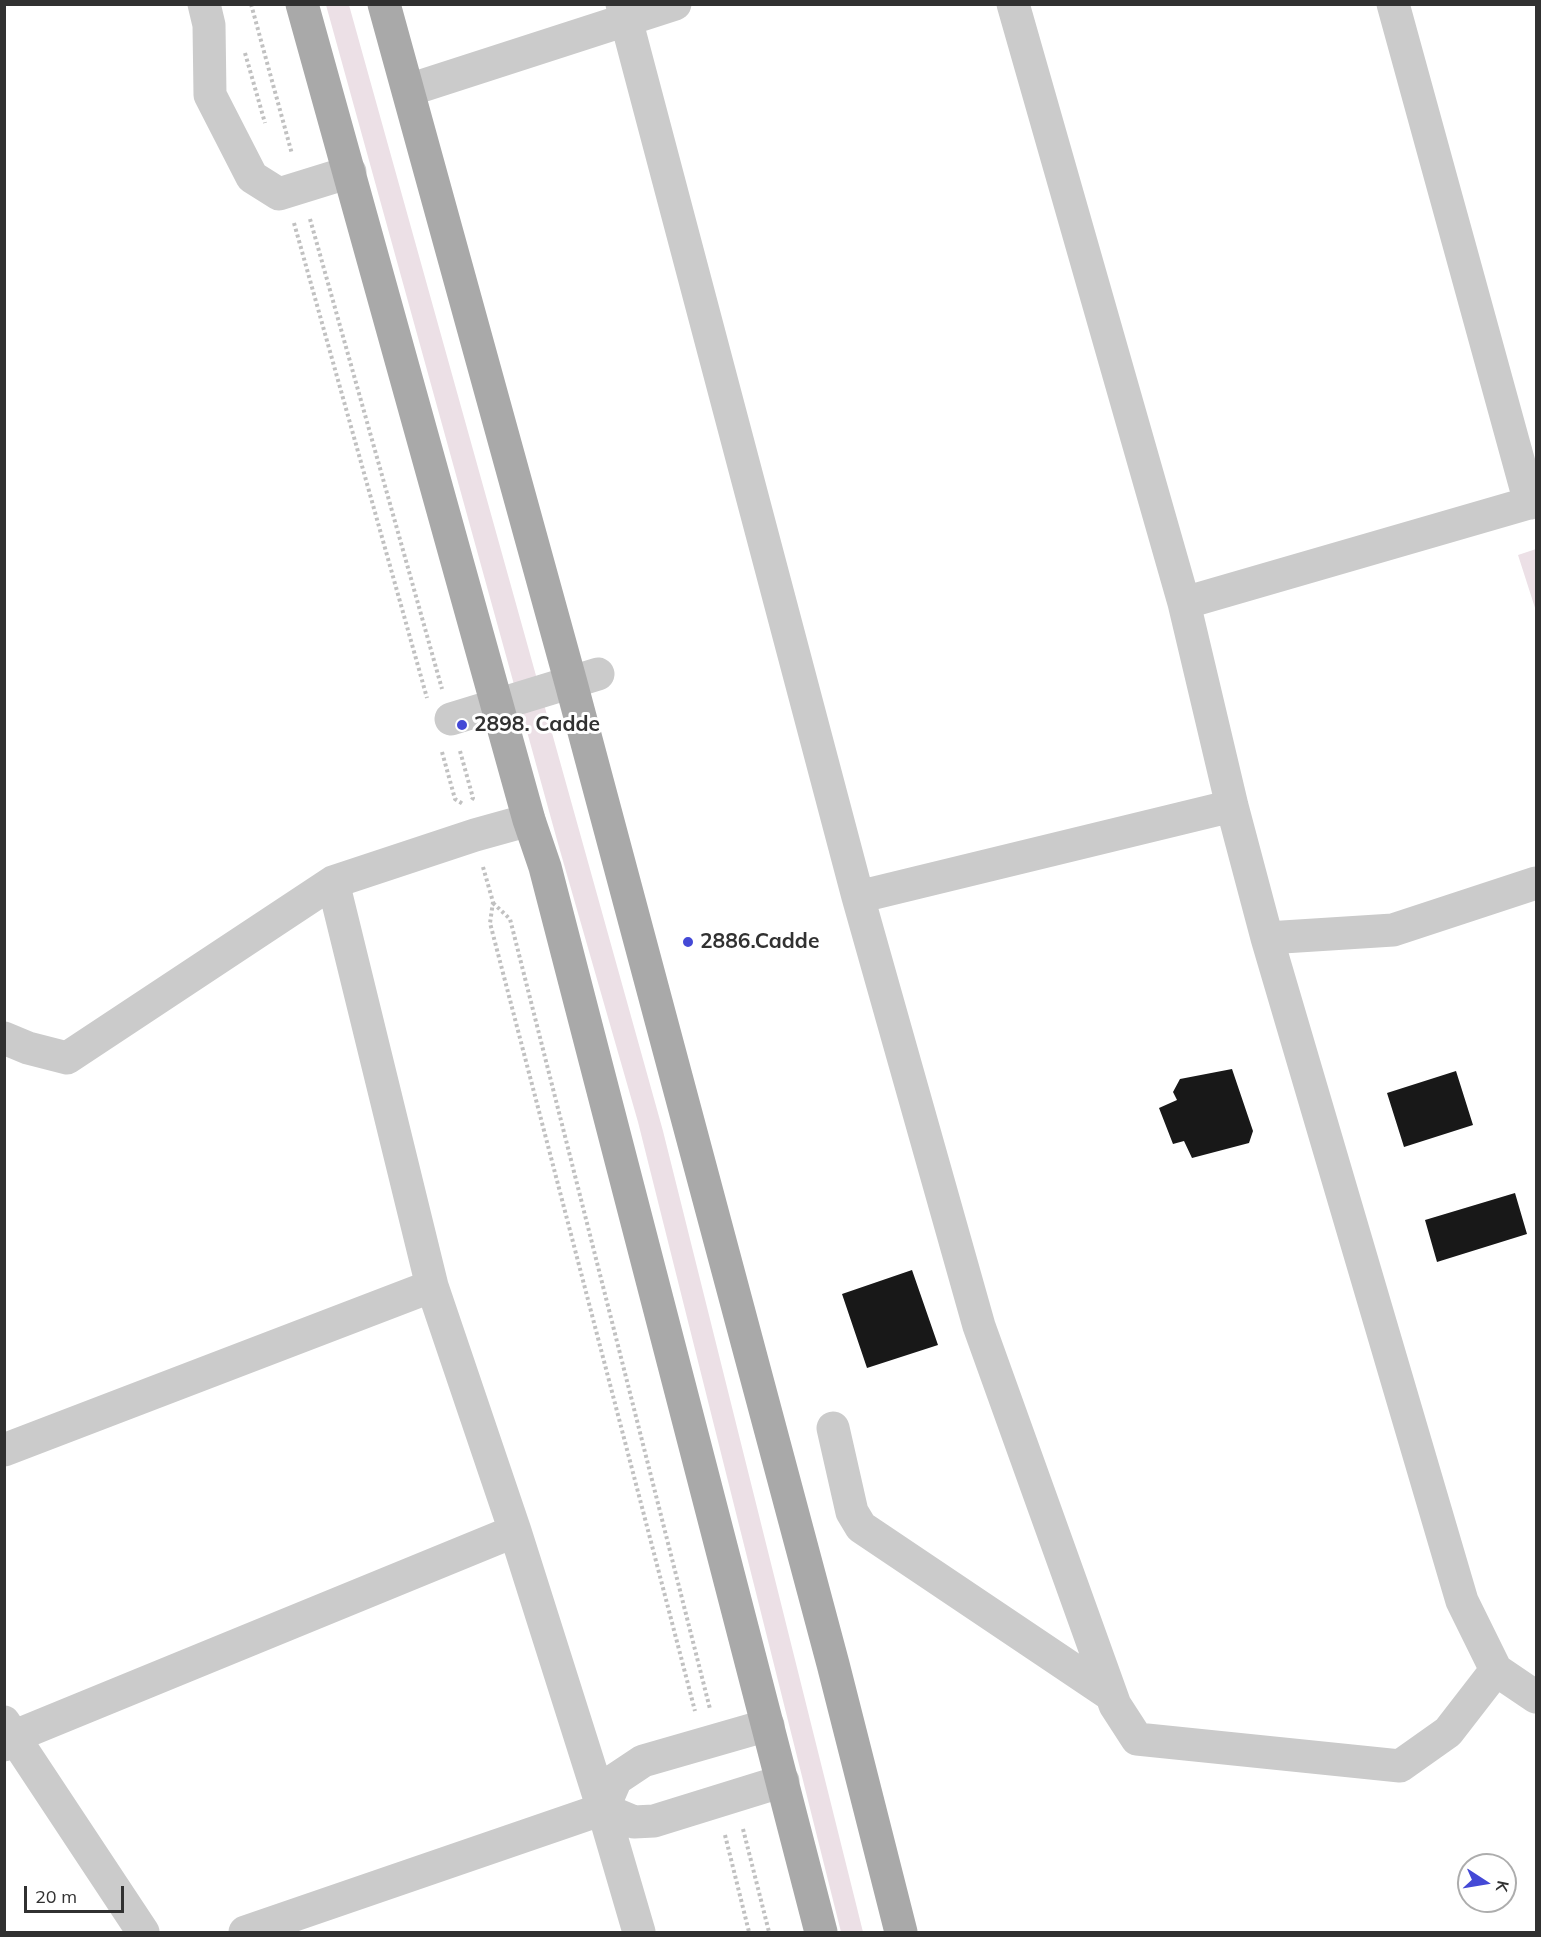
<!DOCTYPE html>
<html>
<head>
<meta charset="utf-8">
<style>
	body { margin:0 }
	#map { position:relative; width:1541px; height:1937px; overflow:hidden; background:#fff; font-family:Mulish,sans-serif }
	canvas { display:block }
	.frame { position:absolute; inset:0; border:6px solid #313131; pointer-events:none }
	.north { position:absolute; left:1457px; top:1853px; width:60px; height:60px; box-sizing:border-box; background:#fff; border:2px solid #adadad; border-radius:50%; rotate:102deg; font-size:16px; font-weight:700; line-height:24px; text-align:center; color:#313131 }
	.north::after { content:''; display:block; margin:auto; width:21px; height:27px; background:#4449d6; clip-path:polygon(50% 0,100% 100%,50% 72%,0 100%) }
	.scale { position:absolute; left:24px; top:1886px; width:100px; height:27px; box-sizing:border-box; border:3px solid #313131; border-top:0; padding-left:8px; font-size:18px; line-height:21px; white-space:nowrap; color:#313131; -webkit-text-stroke:4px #fff; paint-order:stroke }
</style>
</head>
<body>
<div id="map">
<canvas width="1541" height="1937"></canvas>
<div class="frame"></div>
<div class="north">K</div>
<div class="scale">20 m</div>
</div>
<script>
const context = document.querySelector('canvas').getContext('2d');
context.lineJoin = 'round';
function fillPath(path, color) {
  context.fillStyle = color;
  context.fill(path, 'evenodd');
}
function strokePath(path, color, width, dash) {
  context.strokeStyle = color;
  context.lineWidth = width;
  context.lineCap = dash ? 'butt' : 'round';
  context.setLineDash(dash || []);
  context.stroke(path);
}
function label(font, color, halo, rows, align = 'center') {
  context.font = font + ' Mulish,sans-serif';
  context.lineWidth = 6;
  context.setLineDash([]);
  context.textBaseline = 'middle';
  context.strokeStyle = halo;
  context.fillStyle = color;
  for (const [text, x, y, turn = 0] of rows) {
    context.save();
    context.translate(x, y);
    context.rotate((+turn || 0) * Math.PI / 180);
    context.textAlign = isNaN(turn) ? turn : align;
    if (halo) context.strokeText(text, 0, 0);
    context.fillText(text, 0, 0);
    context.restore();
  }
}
const green = new Path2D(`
	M326 5H349L663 1131 863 1932H841L638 1122 557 840Z
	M1536 549V611L1518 555Z`);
const building = new Path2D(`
	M1232 1069 1253 1131 1249 1143 1192 1158 1184 1141 1173 1144 1159 1108 1177 1100 1173 1092 1180 1079Z
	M1456 1071 1473 1125 1404 1147 1387 1093Z
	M1515 1193 1527 1234 1437 1262 1425 1220Z
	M912 1270 938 1345 867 1368 842 1294Z`);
const path = new Path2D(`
	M251 4 292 154
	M245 53 265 123
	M310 219 442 689
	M294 223 427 698
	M460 751 473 798 471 801
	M442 752 455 799 463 804
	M483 867 493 902 490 923 695 1711
	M493 903 510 919 710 1709
	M743 1829 769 1932
	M725 1835 749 1932`);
const minor = new Path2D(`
	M204 4 209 25 210 95 252 177 279 194 350 172
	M622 4 858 897 979 1326 1115 1705 1137 1739 1400 1766 1448 1732 1496 1670
	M1013 4 1184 603 1232 806 1267 938 1462 1601 1496 1670 1536 1697
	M1393 4 1530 503
	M409 90 675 4
	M1184 603 1536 501
	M451 719 598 674
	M333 882 432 1286 515 1531 603 1809 639 1932
	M858 897 1232 806
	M1267 938 1393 930 1536 883
	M4 1038 28 1048 67 1058 333 882 475 835 529 820
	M833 1428 852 1512 861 1527 1111 1695
	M4 1450 432 1286
	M4 1722 143 1932
	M4 1745 15 1736 515 1531
	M603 1809 616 1779 643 1761 768 1725
	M245 1932 603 1809 634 1822 654 1821 783 1781`);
const major = new Path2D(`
	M302 4 529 820 545 867 821 1932
	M384 4 571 683 833 1664 901 1932`);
const markers = [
	[462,725,6,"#4449d6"],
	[688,942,6,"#4449d6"]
];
const poiNames = [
	["2898. Cadde",474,725],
	["2886.Cadde",700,942]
];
fillPath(green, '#ece0e6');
fillPath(building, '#181818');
strokePath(path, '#c1c1c1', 4, [3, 3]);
strokePath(minor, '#cbcbcb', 33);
strokePath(major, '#a9a9a9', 33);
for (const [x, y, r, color] of markers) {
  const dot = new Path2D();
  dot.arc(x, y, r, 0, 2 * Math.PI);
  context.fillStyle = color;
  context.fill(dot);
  strokePath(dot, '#fff', 2);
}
label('bold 21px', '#313131', '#fff', poiNames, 'left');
</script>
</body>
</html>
